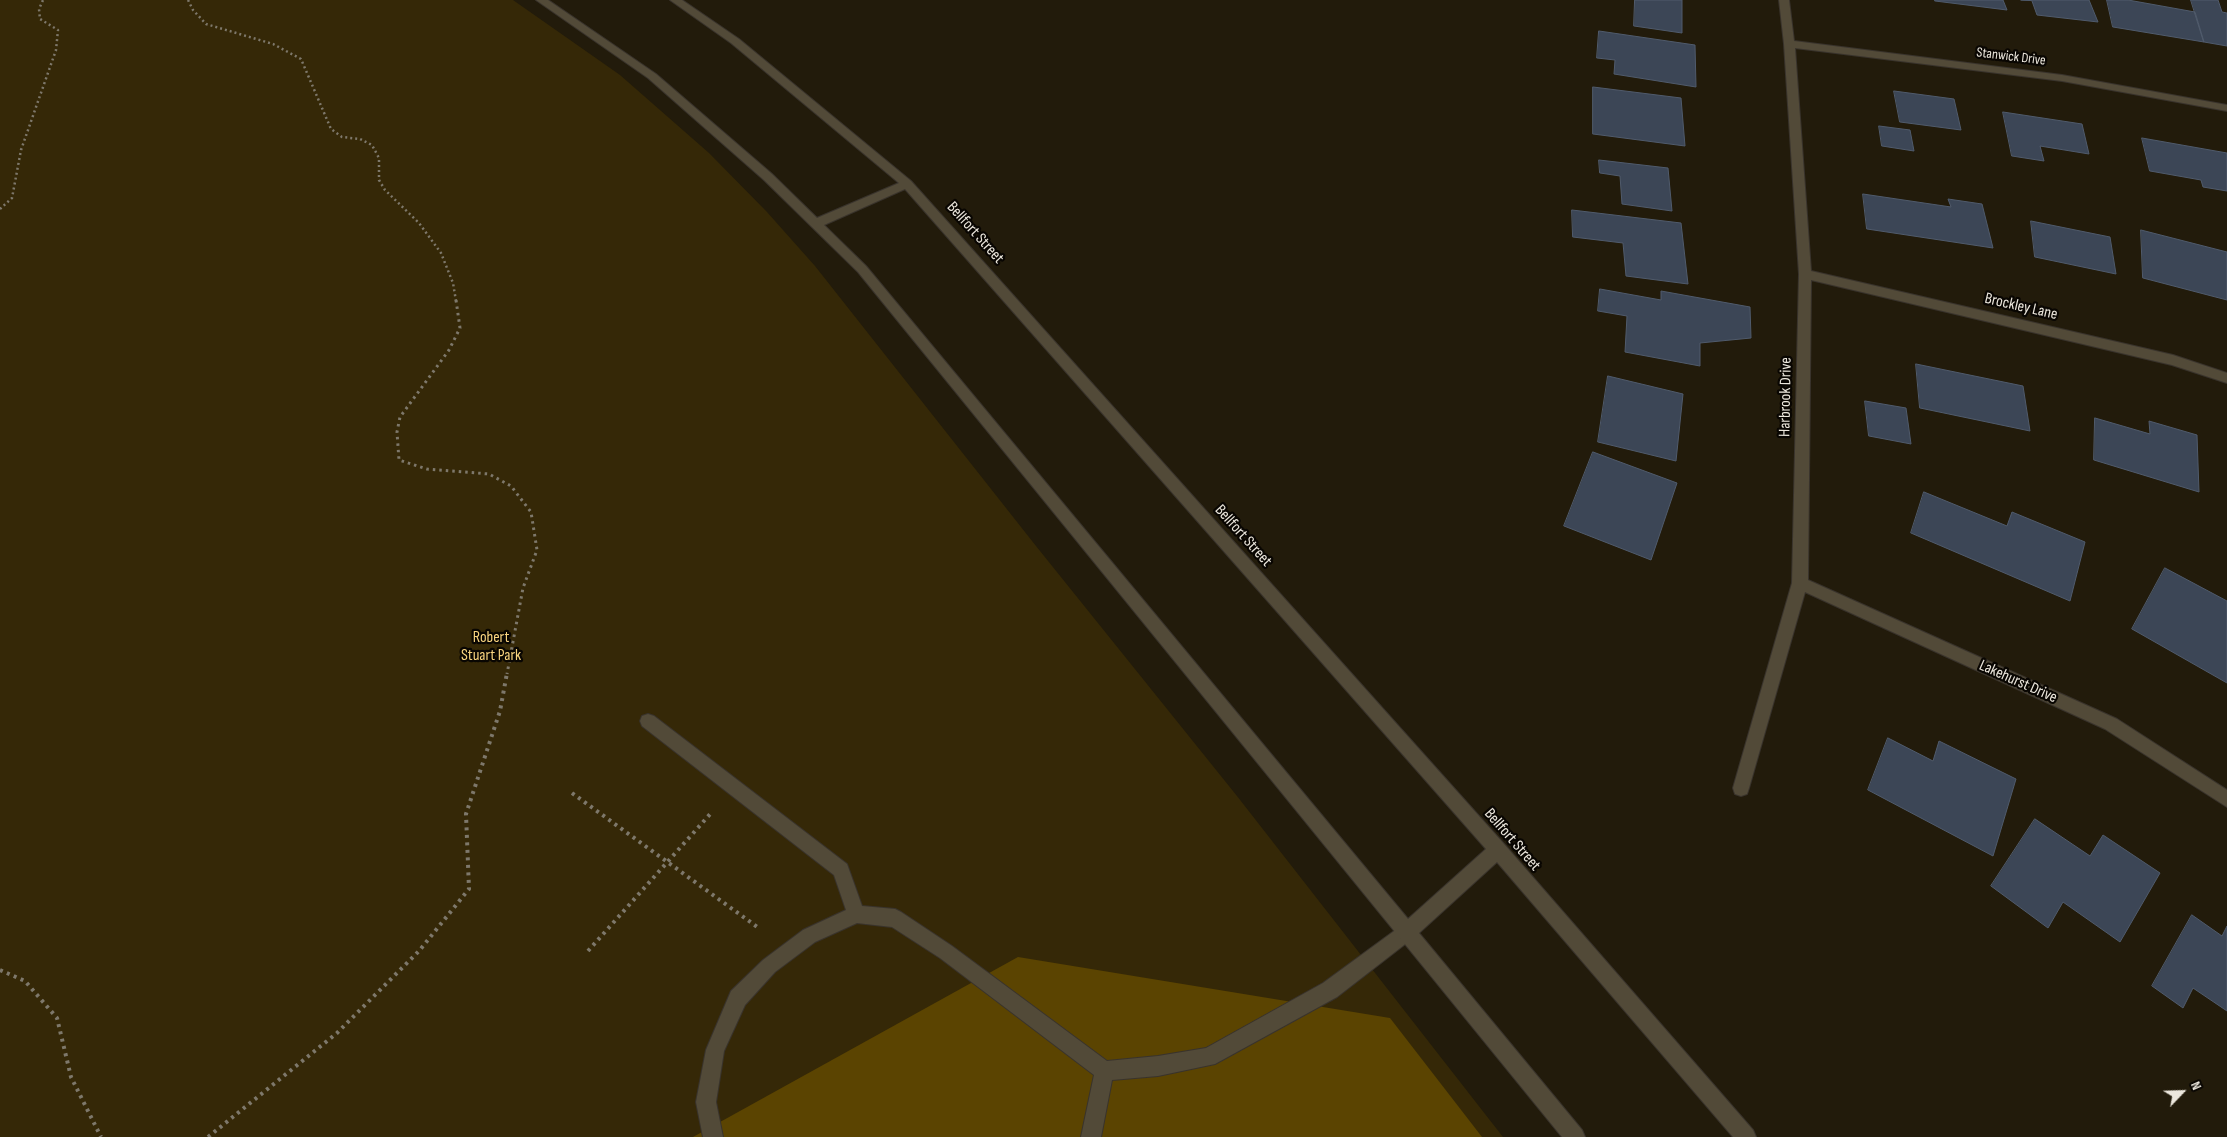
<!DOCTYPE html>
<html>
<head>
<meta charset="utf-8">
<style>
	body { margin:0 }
	#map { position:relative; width:2227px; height:1137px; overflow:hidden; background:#221b0b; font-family:"Sofia Sans Condensed",sans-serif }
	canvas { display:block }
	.north { position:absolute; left:2157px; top:1067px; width:50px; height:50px; -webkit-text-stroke:4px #090602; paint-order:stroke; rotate:66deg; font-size:14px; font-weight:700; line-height:20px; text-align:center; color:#ece7dd }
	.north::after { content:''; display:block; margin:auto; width:18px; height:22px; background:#ece7dd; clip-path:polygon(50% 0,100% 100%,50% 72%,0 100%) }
</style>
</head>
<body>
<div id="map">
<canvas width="2227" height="1137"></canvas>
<div class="north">N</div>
</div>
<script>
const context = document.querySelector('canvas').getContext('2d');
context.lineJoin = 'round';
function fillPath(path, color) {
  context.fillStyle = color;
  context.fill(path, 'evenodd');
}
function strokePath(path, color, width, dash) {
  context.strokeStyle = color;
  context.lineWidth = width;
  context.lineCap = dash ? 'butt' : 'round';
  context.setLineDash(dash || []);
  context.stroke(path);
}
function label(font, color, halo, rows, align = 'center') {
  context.font = font + ' "Sofia Sans Condensed",sans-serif';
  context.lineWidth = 4.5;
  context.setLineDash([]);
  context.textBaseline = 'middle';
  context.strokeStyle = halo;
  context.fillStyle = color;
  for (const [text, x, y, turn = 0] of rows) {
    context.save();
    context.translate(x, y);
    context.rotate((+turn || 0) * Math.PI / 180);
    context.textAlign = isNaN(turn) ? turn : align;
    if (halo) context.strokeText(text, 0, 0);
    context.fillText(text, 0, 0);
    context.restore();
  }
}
const green = new Path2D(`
	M0 0H513L620 75 709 153 767 212 815 266 1036 546 1237 796 1503 1137H0Z`);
const forest = new Path2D(`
	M1018 957 1390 1018 1482 1137H693Z`);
const building = new Path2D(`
	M1635 0H1682V33L1634 26Z
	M1935 0H2003L2007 10 1935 1Z
	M2021 0H2089L2098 22 2037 15 2032 1Z
	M2107 0H2128L2195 12 2204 42 2113 27Z
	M2191 0H2218L2222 12 2227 13V46L2204 42Z
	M1599 31 1695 45 1696 87 1614 74 1615 60 1597 58Z
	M1593 87 1681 98 1685 146 1593 134Z
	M1894 91 1954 99 1961 130 1900 122Z
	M2003 112 2082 124 2089 154 2040 146 2044 161 2012 156Z
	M1879 126 1910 130 1914 151 1882 146Z
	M2142 138 2227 153V191L2203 187 2201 180 2150 171Z
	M1599 160 1668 168 1672 211 1622 204 1620 176 1600 173Z
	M1863 194 1951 207 1948 199 1982 204 1993 248 1867 229Z
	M1572 210 1681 223 1688 284 1626 276 1623 243 1573 237Z
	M2031 221 2110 237 2116 274 2035 257Z
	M2141 230 2227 252V300L2143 278Z
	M1600 289 1661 300V291L1750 307 1751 338 1700 343V366L1625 352 1627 316 1598 311Z
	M1916 364 2023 386 2030 431 1920 408Z
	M1608 376 1683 394 1676 461 1598 442Z
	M1865 401 1906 408 1911 444 1869 436Z
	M2095 418 2150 434 2149 421 2197 435 2199 492 2094 460Z
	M1593 452 1677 483 1651 560 1564 526Z
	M1924 492 2007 526 2012 512 2085 542 2070 601 1911 533Z
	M2165 568 2227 601V683L2132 629Z
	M1888 738 1933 761 1939 741 2016 779 1993 856 1868 790Z
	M2035 819 2090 856 2103 835 2160 873 2120 942 2063 902 2048 928 1991 886Z
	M2192 915 2222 936 2227 926V1011L2193 988 2183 1008 2152 986Z`);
const pathFar2 = new Path2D(`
	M188 0 193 10 206 24 273 44 301 59 331 129 342 137 360 139 372 145 379 158V180L385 190 419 223 441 253 453 283 456 301
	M0 209 12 198 21 150 56 50 58 30 40 19 39 9 43 0`);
const pathFar1 = new Path2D(`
	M456 300 460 328 449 350 400 417 397 432 399 460 427 469 489 474 511 486 531 512 537 550 523 588 507 674`);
const path = new Path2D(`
	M572 793 760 929
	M588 951 712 812
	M0 970 25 981 57 1018 71 1077 101 1137
	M208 1137 337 1033 419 951 469 889 466 814 500 711 507 673`);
const service = new Path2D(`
	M648 714 654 716 847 864 862 906 895 909 901 912 952 946 1107 1061 1158 1056 1206 1048 1323 983 1401 926 1407 923 1413 926 1416 932 1413 938 1337 997 1215 1064 1158 1076 1112 1080 1101 1137H1081L1094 1075 940 958 892 927 857 923 815 942 775 972 745 1005 724 1051 716 1102 723 1137H703L696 1102 706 1050 731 991 763 960 803 930 846 910 834 875 642 726 640 721 642 716Z`);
const minor = new Path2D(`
	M1779 0H1789L1794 41 2062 75 2227 105V111L2062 81 1795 48 1811 271 2173 355 2227 373V383L2172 365 1811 280 1808 580 2117 719 2227 790V807L2105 729 1805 592 1749 788 1747 794 1741 796 1735 794 1733 788 1792 583 1799 274 1784 44Z`);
const secondary = new Path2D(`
	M536 0H548L656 74 772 174 817 218 899 183 731 43 670 0H682L739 39 911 181 1504 844 1753 1130 1756 1137H1733L1497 862 1419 933 1582 1130 1585 1137H1562L858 272 764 180 648 78ZM905 189 1486 849 1408 919 866 266 824 225Z`);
const farStreetnames = [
	["Stanwick Drive",2011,57,7]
];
const streetNames = [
	["Bellfort Street",975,233,48],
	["Brockley Lane",2021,307,13],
	["Harbrook Drive",1786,397,-89],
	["Bellfort Street",1243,536,48],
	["Lakehurst Drive",2018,682,24],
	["Bellfort Street",1512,840,49]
];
const parkNames = [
	["Robert",491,638],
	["Stuart Park",491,656]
];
fillPath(green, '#352807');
fillPath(forest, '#5b4401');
fillPath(building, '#3c4656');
strokePath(building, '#505b6c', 1);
strokePath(service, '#39332c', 2);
strokePath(minor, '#39332c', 2);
strokePath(secondary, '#39332c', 2);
strokePath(pathFar2, '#7e786b', 2.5, [2, 3]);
strokePath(pathFar1, '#7e786b', 3, [2.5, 4]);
strokePath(path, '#7e786b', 4, [3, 4.5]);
fillPath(service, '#524a38');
fillPath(minor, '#524a38');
fillPath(secondary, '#524a38');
label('14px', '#ece7dd', '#090602', farStreetnames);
label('16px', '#ece7dd', '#090602', streetNames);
label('16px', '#f9d47f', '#090602', parkNames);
</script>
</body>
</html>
